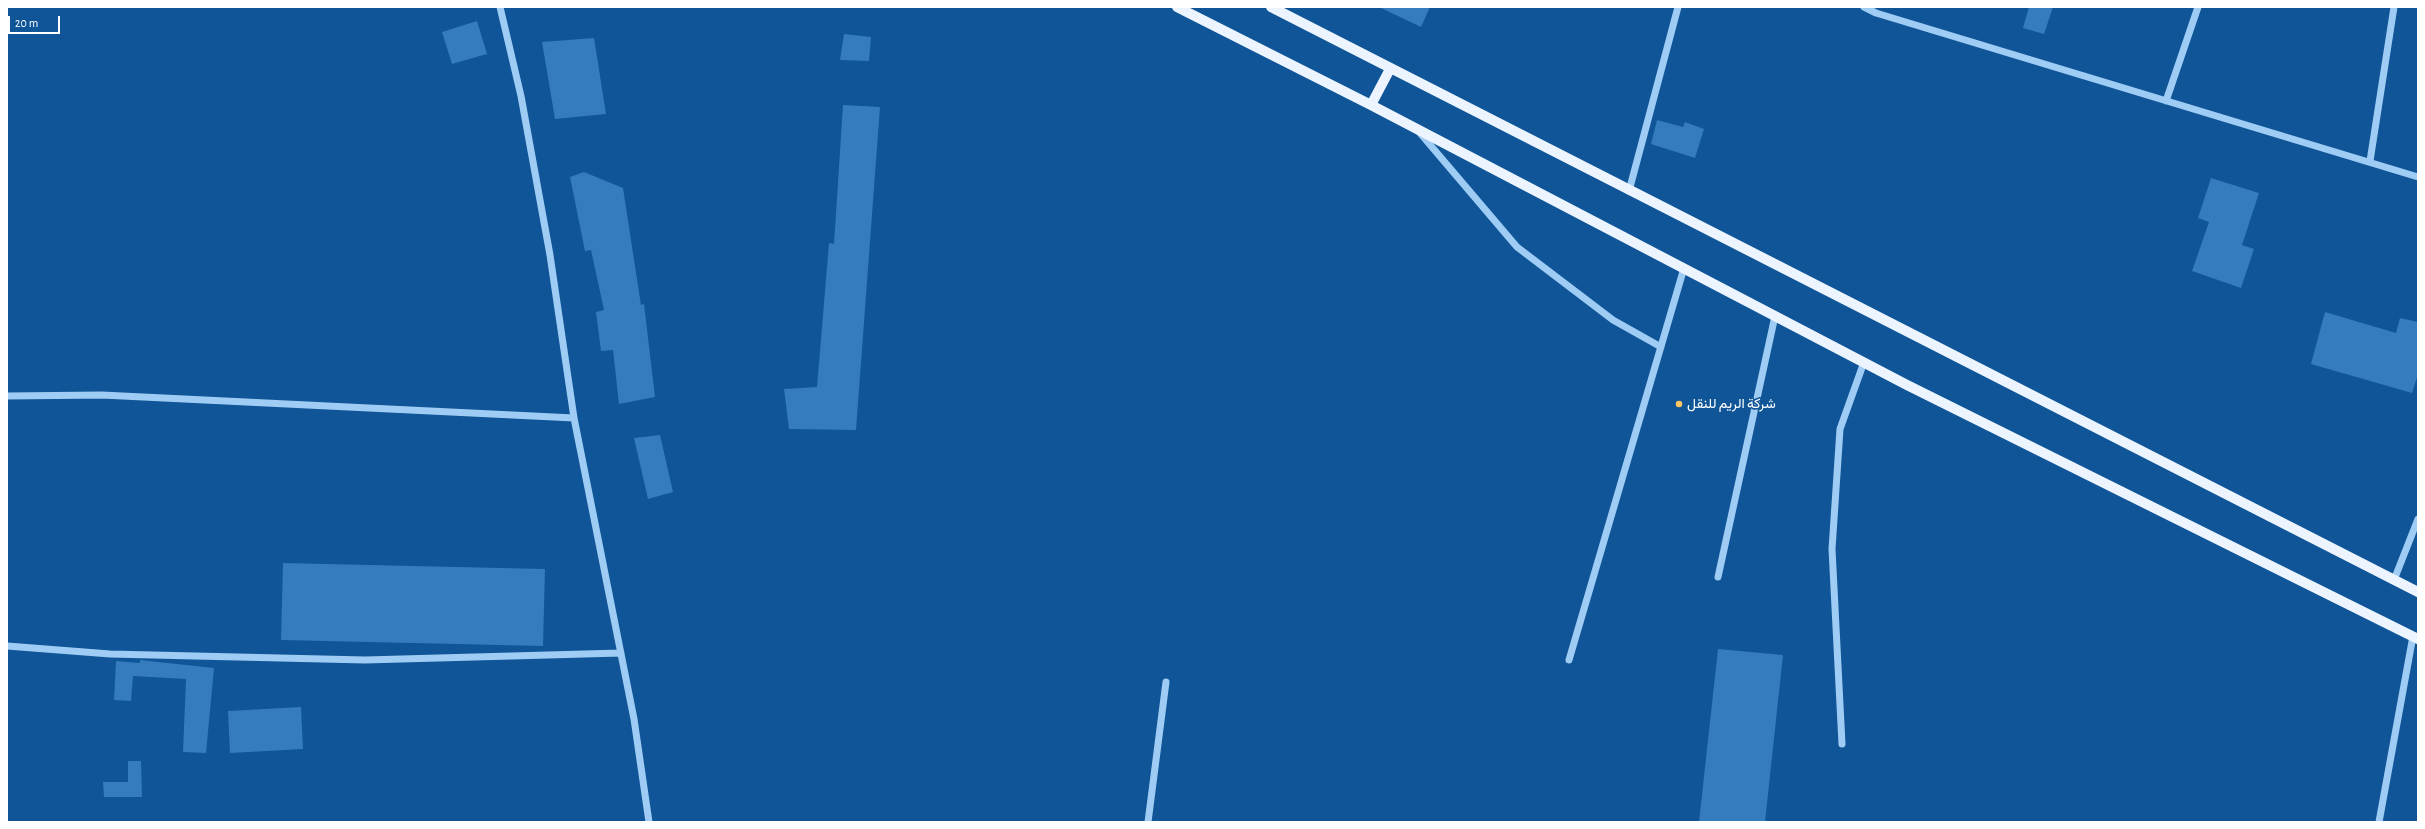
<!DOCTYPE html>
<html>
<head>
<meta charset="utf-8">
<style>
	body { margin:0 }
	#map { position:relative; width:2425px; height:829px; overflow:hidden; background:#0f5597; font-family:"Alegreya Sans",sans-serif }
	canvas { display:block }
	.frame { position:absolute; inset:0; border:8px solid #fff; pointer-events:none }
	.scale { position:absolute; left:8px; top:16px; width:52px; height:18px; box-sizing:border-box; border:2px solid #fff; border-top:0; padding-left:5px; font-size:12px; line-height:14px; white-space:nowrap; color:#fff; -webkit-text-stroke:3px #0f5597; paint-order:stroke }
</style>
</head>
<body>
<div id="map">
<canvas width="2425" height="829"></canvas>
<div class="frame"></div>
<div class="scale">20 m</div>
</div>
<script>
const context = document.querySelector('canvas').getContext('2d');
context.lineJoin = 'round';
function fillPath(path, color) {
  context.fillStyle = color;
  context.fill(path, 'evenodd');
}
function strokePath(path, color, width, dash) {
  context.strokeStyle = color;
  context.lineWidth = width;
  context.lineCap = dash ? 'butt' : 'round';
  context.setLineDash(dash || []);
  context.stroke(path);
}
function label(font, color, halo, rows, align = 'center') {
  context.font = font + ' "Alegreya Sans",Vazirmatn,sans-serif';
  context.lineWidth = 3;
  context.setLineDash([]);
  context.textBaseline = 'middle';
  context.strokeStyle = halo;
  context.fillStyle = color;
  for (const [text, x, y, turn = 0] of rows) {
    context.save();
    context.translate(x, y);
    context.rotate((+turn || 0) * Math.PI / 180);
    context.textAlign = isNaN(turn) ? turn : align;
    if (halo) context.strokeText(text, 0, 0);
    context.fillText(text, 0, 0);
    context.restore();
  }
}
const building = new Path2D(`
	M1379 7H1430L1421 27Z
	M2029 7H2053L2044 34 2023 28Z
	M477 21 487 54 452 64 442 32Z
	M844 34 871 37 869 61 840 60Z
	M594 38 606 114 555 119 542 42Z
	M843 105 880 107 856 430 789 429 784 389 817 387 829 243 834 244Z
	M1657 120 1683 127 1685 122 1704 129 1695 158 1651 144Z
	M584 172 623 188 641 305 644 304 655 397 619 404 613 350 601 351 596 312 604 310 591 250 585 251 570 177Z
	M2211 178 2259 193 2242 245 2254 249 2241 288 2192 271 2209 222 2198 218Z
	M2325 312 2396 333 2400 318 2418 322V374L2412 393 2311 364Z
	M660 435 673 492 648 499 634 438Z
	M283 563 545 569 543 646 281 640Z
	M1718 649 1783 655 1765 822H1699Z
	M140 660 214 668 206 753 183 752 186 679 133 676 131 701 114 700 116 661 140 663Z
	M301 707 303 749 230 753 228 711Z
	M128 761H141L142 797H104L103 782H128Z`);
const minor = new Path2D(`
	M500 7 521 96 550 255 574 418 634 719 649 822
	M1864 7 1876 13 2418 177
	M2166 101 2198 7
	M1420 133 1517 247 1613 320 1661 347
	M2370 161 2394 7
	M1629 191 1678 7
	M7 396 102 395 574 418
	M1718 577 1775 316
	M2394 580 2418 519
	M7 646 110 654 365 660 621 653
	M1569 660 1684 268
	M1842 744 1832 549 1840 429 1864 362
	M1148 822 1166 682
	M2379 822 2413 636`);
const major = new Path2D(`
	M1177 7 1371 105 1907 385 2418 639
	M1271 7 2418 592
	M1371 105 1390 69`);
const markers = [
	[1679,404,4,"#ffc662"]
];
const poiNames = [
	["شركة الريم للنقل",1687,404]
];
fillPath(building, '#347cbe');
strokePath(minor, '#9fccf4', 7);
strokePath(major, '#ecf5ff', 10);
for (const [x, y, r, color] of markers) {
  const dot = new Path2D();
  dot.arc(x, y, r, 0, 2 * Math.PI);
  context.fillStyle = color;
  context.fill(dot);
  strokePath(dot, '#0f5597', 1.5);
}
label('14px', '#fff', '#0f5597', poiNames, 'left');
</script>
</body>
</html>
